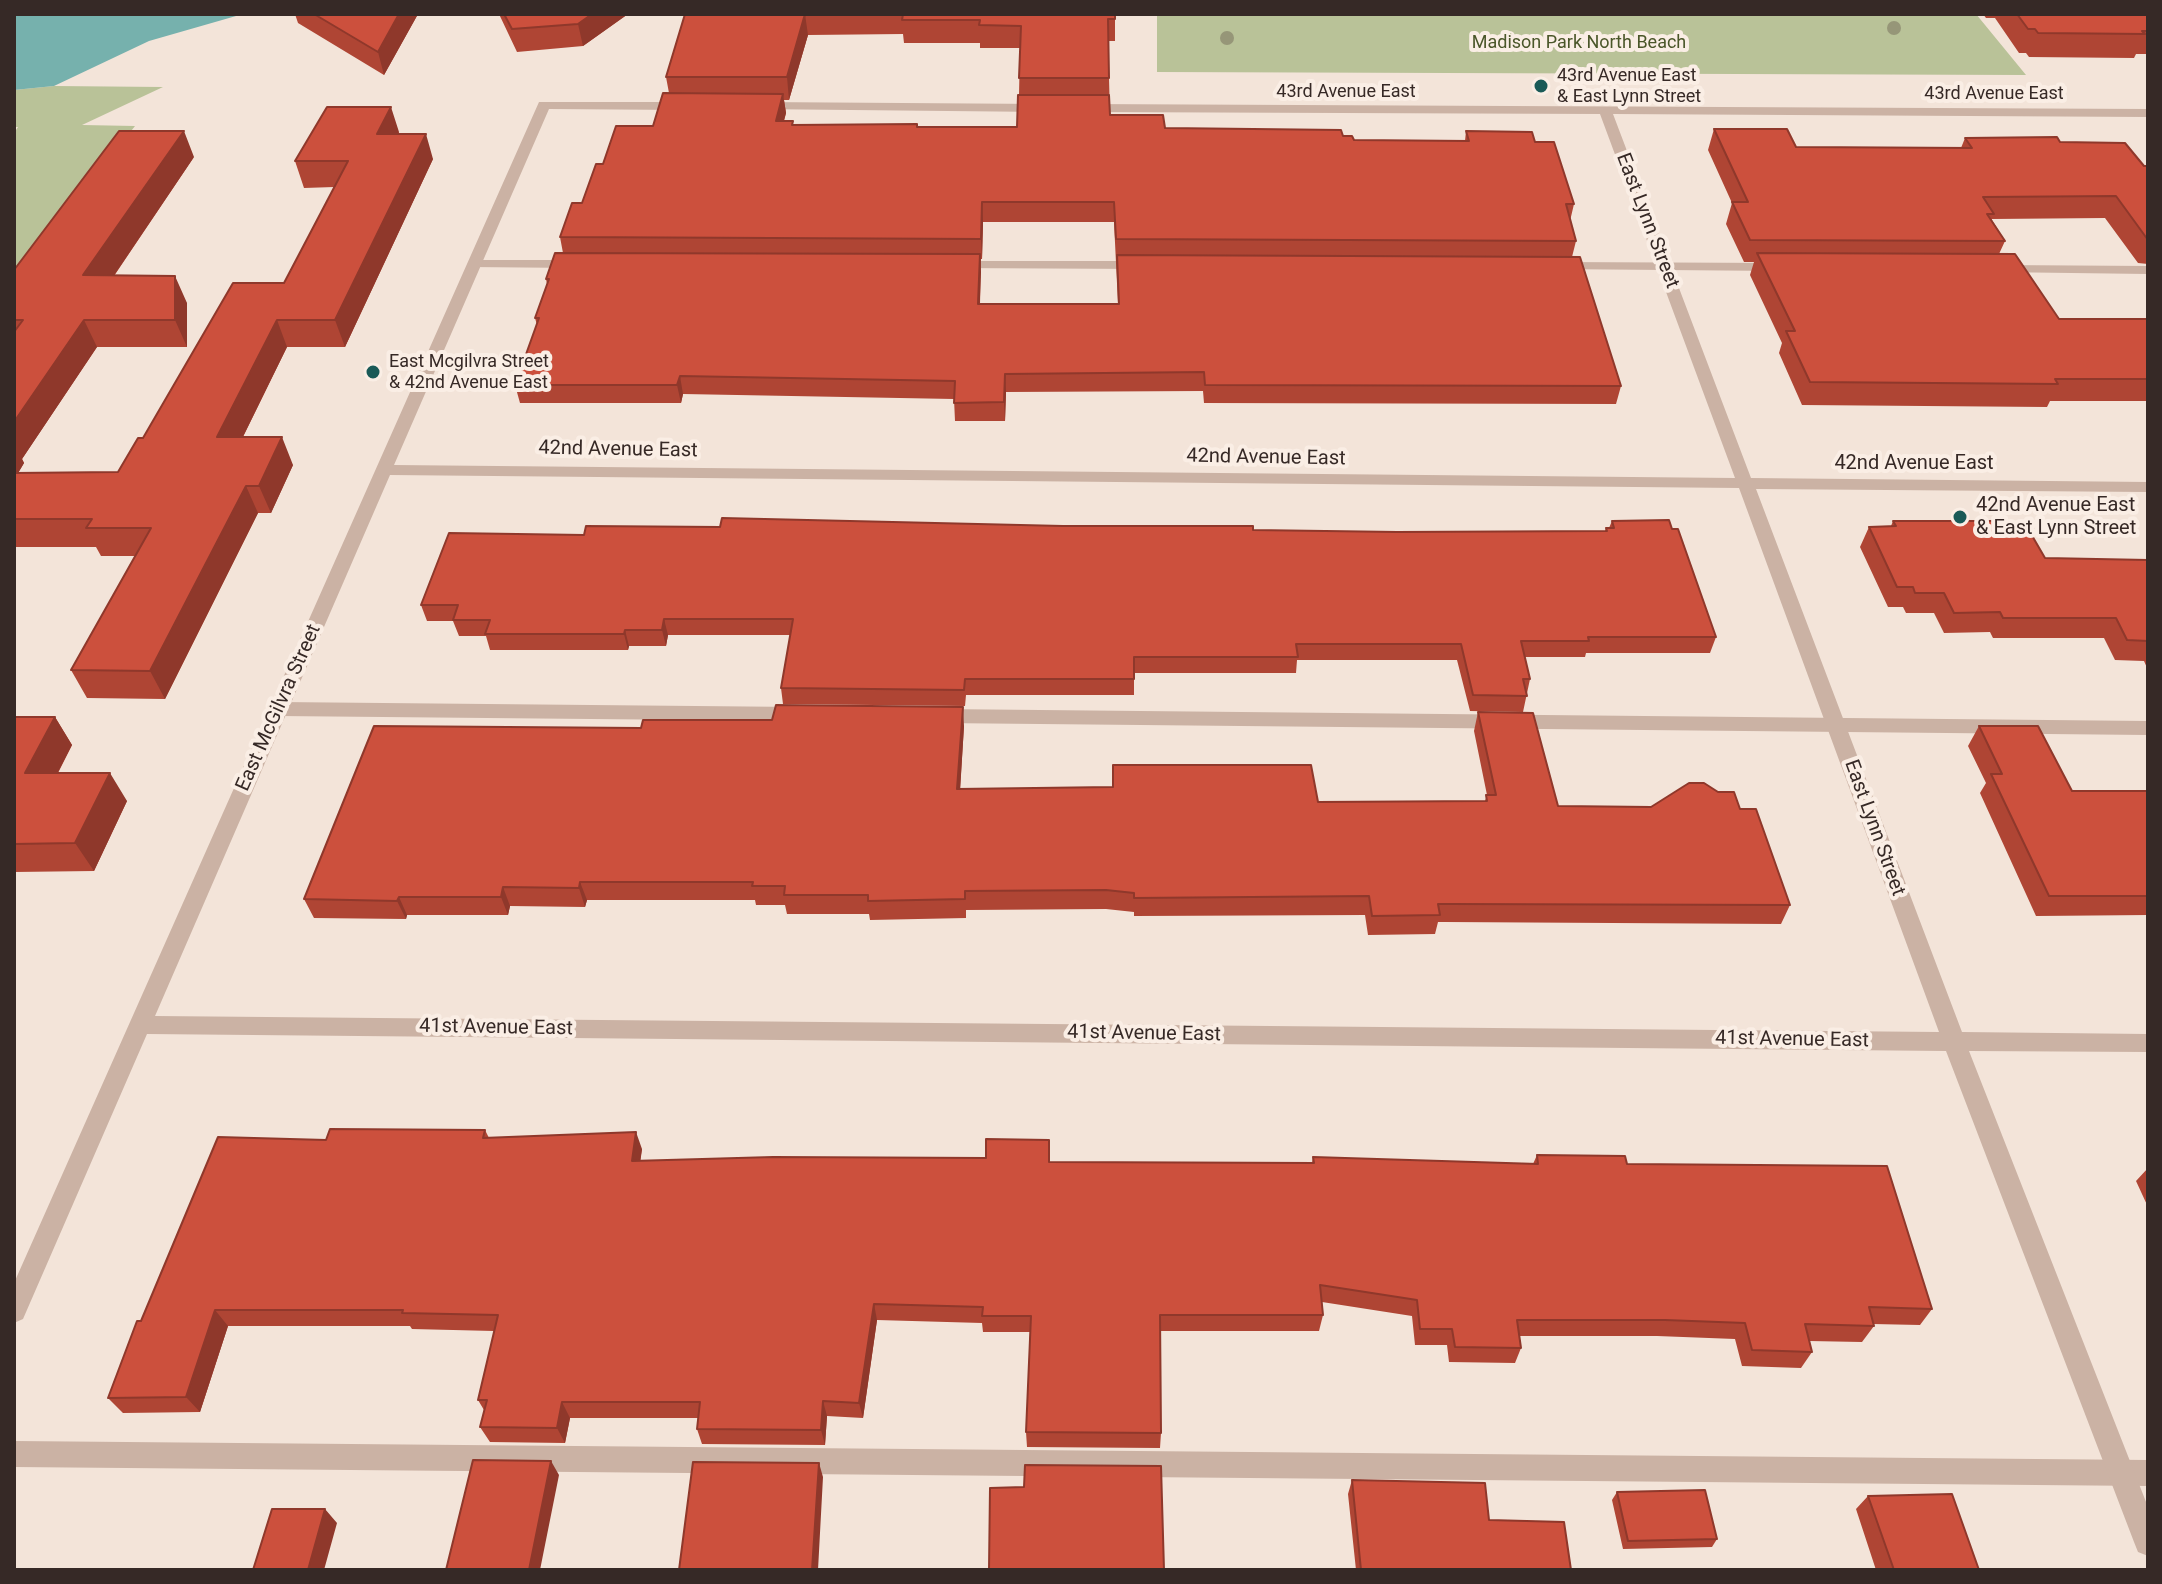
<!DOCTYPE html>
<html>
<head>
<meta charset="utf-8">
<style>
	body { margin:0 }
	#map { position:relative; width:2162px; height:1584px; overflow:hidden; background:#f3e4d9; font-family:Roboto,sans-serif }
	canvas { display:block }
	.frame { position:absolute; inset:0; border:16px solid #362926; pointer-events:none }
</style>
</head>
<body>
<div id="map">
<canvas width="2162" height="1584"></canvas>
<div class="frame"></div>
</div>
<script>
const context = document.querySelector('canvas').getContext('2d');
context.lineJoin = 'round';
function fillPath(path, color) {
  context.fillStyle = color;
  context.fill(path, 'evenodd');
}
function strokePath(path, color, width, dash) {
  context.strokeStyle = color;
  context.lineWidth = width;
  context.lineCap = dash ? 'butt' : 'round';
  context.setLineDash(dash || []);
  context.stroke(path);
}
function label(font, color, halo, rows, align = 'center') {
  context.font = font + ' Roboto,sans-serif';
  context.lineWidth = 8;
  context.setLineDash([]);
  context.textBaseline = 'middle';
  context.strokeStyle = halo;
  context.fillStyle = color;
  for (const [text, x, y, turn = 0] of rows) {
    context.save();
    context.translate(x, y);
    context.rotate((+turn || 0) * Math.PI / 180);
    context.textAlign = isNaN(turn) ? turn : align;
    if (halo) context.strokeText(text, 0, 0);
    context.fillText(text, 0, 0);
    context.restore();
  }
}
const green = new Path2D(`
	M1157 14H1976L2026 75 1157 72Z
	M54 86 163 87 82 125 135 126 14 281V133L18 127H14V90Z`);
const water = new Path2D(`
	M14 14H243L149 41 54 86 14 90Z`);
const service = new Path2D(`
	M475 260H576L583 264 576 268 470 267 468 264Z
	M956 261H1144L1151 265 1144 269 951 268 949 265Z
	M1556 262 1780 263 1787 267 1780 271 1551 269 1549 266Z
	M2000 265 2148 266V274L1995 272V266Z
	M279 702 799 707 809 714 799 721 279 716 269 709Z
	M939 709 2148 721V735L939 723 929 716Z
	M14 1441 2148 1460V1486L14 1467Z`);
const minor = new Path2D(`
	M539 102H684L691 106 684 110 549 109 394 465 1735 478 1600 114 1084 112 1077 108 1084 104 2148 109V117L1613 114 1751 478 2148 482V492L1756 489 1962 1032 2148 1034V1052L1969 1051 2148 1507V1556L2138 1552 2134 1542 1946 1051 147 1034 23 1319 14 1323V1283ZM390 475 1739 488 1939 1032 155 1016Z
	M760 102 1044 104 1051 108 1044 112 755 109 753 106Z`);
const trees = [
	[1894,28],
	[1227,38]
];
const wall = new Path2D(`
	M295 14H418L384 75 298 23Z
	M499 14H628L583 46 517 52Z
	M685 14H1115V41H1108L1110 115 1165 128 1343 136 1354 140 1465 141 1466 131 1535 142 1574 204 1570 221 1576 241 1572 257 1621 386 1616 404 1204 403 1203 391 1006 392 1005 421H955L954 399 683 394 681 403H520L515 385 537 325 535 318 547 284 546 279 563 253 560 237 582 203 603 164 653 126 669 93 666 77ZM903 34 904 43H980V48H1020L1019 95 1017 127 793 125 784 121 786 113 784 100H789L808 35ZM983 222H1114L1118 304H980L981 259H982Z
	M1983 14H2148V54H2136L2134 58 2029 57 2026 53H2019L1995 18H1986Z
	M1714 129 1796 147 1961 148 1965 138 2060 142 2144 166H2148V264L2138 263 2105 218 1992 219V220L2005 241 1999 254 2059 319H2148V401H2050L2047 407 1802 405 1779 353 1782 343 1750 275 1754 262H1744L1726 224 1732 203 1708 150Z
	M399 132V134L433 159 345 347H287L243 437 293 465 271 513H258L165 699 87 698 71 670 136 556H101L96 547H14V270L194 157 114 276 187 303V347H97L22 459 24 463 18 473 118 472 143 438 284 283 334 187 304 188 295 161Z
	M1612 521 1716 637 1710 653H1586L1585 657H1524L1530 679 1523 712 1470 711 1457 660H1297L1296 673H1134V695H966L965 706 783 704 781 688 790 635H668L666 646H629L628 650H490L486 636H459L453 621H427L421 605 584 535 1253 530 1397 532 1605 531 1606 528H1609Z
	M1893 521 2003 527 2045 558 2148 560V670L2144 661 2115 660 2104 638H1993L1990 632 1944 633 1934 613H1906L1903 607H1888L1860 547 1869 527 1891 526Z
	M1478 712 1558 806 1740 809 1790 905 1781 924 1445 922H1438L1435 934 1368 935 1365 915 1134 916V912L1106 909 966 910V918L870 920 869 914H787L785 905H756L755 900H587L585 907 510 906 508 915H407L406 919 314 918 304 899 641 728 964 726 960 789 1318 802 1485 801 1487 795 1474 731Z
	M14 717H55L72 745 58 773 127 801 94 871 14 872Z
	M1979 726 2072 791H2148V915L2036 916 1980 793 1986 783 1968 746Z
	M485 1130 489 1138 642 1149 640 1161 1312 1163 1313 1157 1533 1164 1537 1155 1627 1164 1932 1309 1920 1325 1873 1324 1874 1326 1862 1342 1809 1341 1812 1352 1801 1368 1742 1366 1735 1339 1657 1336H1519L1521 1348 1515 1363 1449 1362 1447 1345H1415L1412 1316 1322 1302 1323 1315 1319 1331H1160L1161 1433 1160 1448 1027 1447 1026 1432 1030 1332H983L982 1323 877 1320 863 1418 827 1416 825 1445 702 1444 697 1429 698 1418H570L565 1443 490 1442 480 1427 484 1410 478 1400 494 1331 412 1329 410 1326H228L200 1412 123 1413 108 1398 141 1321 326 1140Z
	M2148 1168V1207L2136 1181Z
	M1352 1480 1489 1520 1571 1570H1356L1348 1494Z
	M1617 1492 1717 1539 1712 1547 1623 1549 1612 1500Z
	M1868 1496 1979 1570H1876L1856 1509Z`);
const shadedWall = new Path2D(`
	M399 14H418L384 75 378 52Z
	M592 14H628L583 46 578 24Z
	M805 14 808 35 789 100 787 77Z
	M783 94 786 113 778 141 776 121Z
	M391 107 399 132 385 159 377 134Z
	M184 131 194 157 96 302 83 275Z
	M426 134 433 159 345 347 335 320Z
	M982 202 983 222 982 259 981 239Z
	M980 254 981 272 979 322 978 304Z
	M175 276 187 303V347L175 320Z
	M84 320 97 347 22 459 24 463 14 480V422Z
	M277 320 287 347 229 465 217 437Z
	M1005 374 1006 392 1005 421 1004 402Z
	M680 376 683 394 681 403 677 385Z
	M282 437 293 465 271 513 259 486Z
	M246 486 258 513 165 699 150 671Z
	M664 619 668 635 666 646 662 630Z
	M625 630 629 646 628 650 624 634Z
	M963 707 964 726 959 808 957 789Z
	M55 717 72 745 43 801 25 773Z
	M110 773 127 801 94 871 75 843Z
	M580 882 587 900 585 907 579 888Z
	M503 887 510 906 508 915 501 897Z
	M399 897 407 915 406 919 397 901Z
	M636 1132 642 1149 638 1179 632 1161Z
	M874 1304 877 1320 863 1418 859 1403Z
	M215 1310 228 1326 200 1412 186 1397Z
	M823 1401 827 1416 825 1445 821 1430Z
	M562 1402 570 1418 565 1443 557 1428Z
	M551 1461 559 1475 540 1570H529Z
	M819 1463 823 1477 818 1570H812Z
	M325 1509 337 1523 324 1570H308Z`);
const building = new Path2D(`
	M314 14H399L378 52Z
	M504 14H592L578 24 512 29Z
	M685 14H805L787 77H666Z
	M903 14H1115V19H1108L1109 78H1019L1021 26 979 25 980 20H902Z
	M2017 14H2148V31H2142L2145 34 2038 33 2035 29H2028Z
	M663 93 783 94 776 121H793L792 125 917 124V127H1017L1018 95H1109L1110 115H1163L1165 128 1341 130 1343 136H1352L1354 140 1469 141 1466 131 1532 132 1535 142H1554L1574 204H1566L1576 241 1116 239 1114 202H982L981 239 560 237 572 203H582L596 164H603L616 126H653Z
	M327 107H391L377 134H426L335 320H277L217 437H282L259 486H246L150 671 71 670 151 528H86L92 519H14V473L118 472 138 438H143L233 283H284L348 161H295Z
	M1714 129H1787L1796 147 1972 148 1965 138 2057 137 2060 142 2125 143 2144 166H2148V240L2116 196 1983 197 1994 214H1987L2005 241 1750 240 1732 202H1748Z
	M119 131H184L83 275 175 276V320H84L14 422V332L23 320H14V270Z
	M555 253 980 254 978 304H1119L1117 255 1580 257 1621 386 1205 385 1204 372 1005 374 1004 402 954 403 955 381 680 376 677 385H515L539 318H535L549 279H546Z
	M1757 253 2015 254 2059 319H2148V379H2055L2058 384 1810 382 1786 331H1795Z
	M722 518 1063 526H1253V530L1397 532 1607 531 1606 528H1614L1612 521 1669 520 1672 529H1678L1716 637H1588L1589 641H1521L1530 679H1523L1527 696 1473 695 1461 644H1296L1298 657H1134V679H965L964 690 781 688 793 619H664L662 630H625L624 634H485L490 620H453L458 605H421L449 533 584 535 586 526 720 527Z
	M1893 521H1999L2003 527H2027L2045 558 2148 560V641L2127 640 2116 618H2003L2000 612 1954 613 1944 593H1915L1913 587H1897L1869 527 1896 526Z
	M776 705 963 707 957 789 1113 787V765H1311L1318 802 1487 801 1486 795H1496L1478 712 1533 713 1558 806 1651 807 1689 783H1704L1718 792H1734L1740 809H1756L1790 905 1449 904H1438L1440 915 1372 916 1369 896 1134 898V893L1106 890 965 891V899L868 901V895H784L785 886H752L753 882H580L579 888 503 887 501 897H399L397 901 304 899 374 726 641 728 643 720H772Z
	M14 717H55L25 773H110L75 843 14 844Z
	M1979 726H2038L2072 791H2148V896H2049L1991 774H2002Z
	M330 1129 485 1130 483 1138 636 1132 632 1161 773 1157 986 1158V1139L1049 1140V1162L1314 1163 1313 1157 1538 1164 1537 1155 1625 1156 1627 1164 1887 1166 1932 1309 1869 1307 1874 1326 1805 1324 1812 1352 1752 1350 1745 1323 1665 1320H1517L1521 1348 1455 1347 1452 1329H1420L1417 1300 1320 1285 1323 1315H1160L1161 1433 1026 1432 1031 1316H982L983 1307 874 1304 859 1403 823 1401 821 1430 697 1429 700 1402H562L557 1428 480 1427 487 1400H478L498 1315 402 1313 403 1310H215L186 1397 108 1398 137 1321H141L218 1137 326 1140Z
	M473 1460 551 1461 529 1570H446Z
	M693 1462 819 1463 812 1570H679Z
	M1025 1465 1161 1466 1164 1570H989L990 1488 1024 1487Z
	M1352 1480 1485 1483 1489 1520 1564 1522 1571 1570H1361Z
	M1705 1490 1717 1539 1628 1541 1617 1492Z
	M1952 1494 1979 1570H1894L1868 1496Z
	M272 1509H325L308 1570H253Z`);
const markers = [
	[1541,86,8,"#1a5a57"],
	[373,372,8,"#1a5a57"],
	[1960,517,8,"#1a5a57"]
];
const farParknames = [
	["Madison Park North Beach",1579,43]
];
const farPoinames = [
	["43rd Avenue East",1557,76],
	["& East Lynn Street",1557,97],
	["East Mcgilvra Street",389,362],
	["& 42nd Avenue East",389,383]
];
const farStreetnames = [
	["43rd Avenue East",1346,92],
	["43rd Avenue East",1994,94]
];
const streetNames = [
	["East Lynn Street",1647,221,69],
	["42nd Avenue East",618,450,1],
	["42nd Avenue East",1266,458,1],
	["42nd Avenue East",1914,464],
	["East McGilvra Street",279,708,-66],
	["East Lynn Street",1874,828,70],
	["41st Avenue East",496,1028,1],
	["41st Avenue East",1144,1034,1],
	["41st Avenue East",1792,1040,1]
];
const poiNames = [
	["42nd Avenue East",1976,506],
	["& East Lynn Street",1976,529]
];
fillPath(green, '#b9c298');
fillPath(water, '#76b1ad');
fillPath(service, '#cbb2a4');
fillPath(minor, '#cbb2a4');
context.fillStyle = '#969678';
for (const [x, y] of trees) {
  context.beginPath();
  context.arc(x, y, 7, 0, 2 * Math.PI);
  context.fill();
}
fillPath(wall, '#af4534');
fillPath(shadedWall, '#8f382b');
fillPath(building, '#cc503d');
strokePath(building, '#8f382b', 2);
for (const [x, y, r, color] of markers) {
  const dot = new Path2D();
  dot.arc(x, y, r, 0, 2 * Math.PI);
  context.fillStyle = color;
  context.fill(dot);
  strokePath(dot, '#faeee5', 3);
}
label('18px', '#4a5629', '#faeee5', farParknames);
label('18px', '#362926', '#faeee5', farPoinames, 'left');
label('18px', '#362926', '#faeee5', farStreetnames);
label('20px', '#362926', '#faeee5', streetNames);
label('20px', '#362926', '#faeee5', poiNames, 'left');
</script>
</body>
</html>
